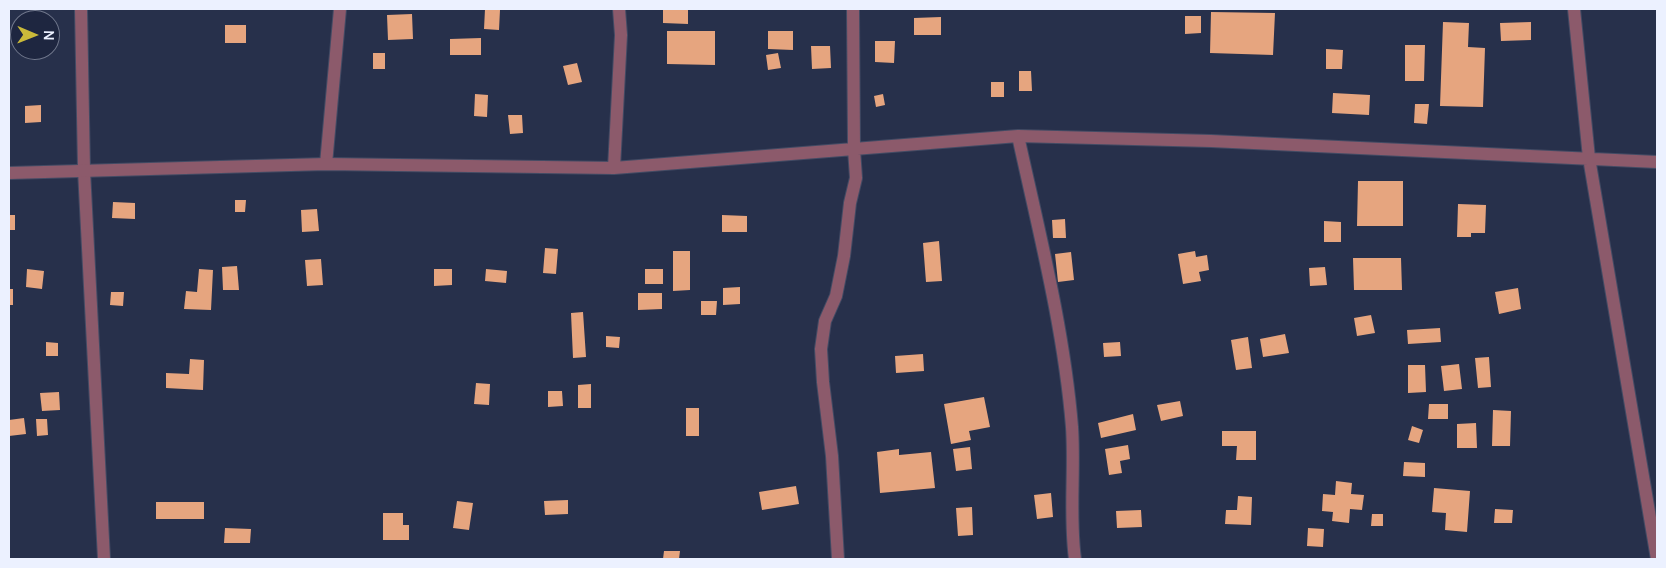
<!DOCTYPE html>
<html>
<head>
<meta charset="utf-8">
<style>
	body { margin:0 }
	#map { position:relative; width:1666px; height:568px; overflow:hidden; background:#27304b; font-family:Manrope,sans-serif }
	canvas { display:block }
	.frame { position:absolute; inset:0; border:10px solid #ecf1ff; pointer-events:none }
	.north { position:absolute; left:10px; top:10px; width:50px; height:50px; box-sizing:border-box; background:#1e2640; border:1px solid #70778c; border-radius:50%; rotate:91deg; font-size:14px; font-weight:700; line-height:20px; text-align:center; color:#ecf1ff }
	.north::after { content:''; display:block; margin:auto; width:18px; height:22px; background:#caba3a; clip-path:polygon(50% 0,100% 100%,50% 72%,0 100%) }
</style>
</head>
<body>
<div id="map">
<canvas width="1666" height="568"></canvas>
<div class="frame"></div>
<div class="north">N</div>
</div>
<script>
const context = document.querySelector('canvas').getContext('2d');
context.lineJoin = 'round';
function fillPath(path, color) {
  context.fillStyle = color;
  context.fill(path, 'evenodd');
}
function strokePath(path, color, width, dash) {
  context.strokeStyle = color;
  context.lineWidth = width;
  context.lineCap = dash ? 'butt' : 'round';
  context.setLineDash(dash || []);
  context.stroke(path);
}
const building = new Path2D(`
	M485 9 500 10 499 30 484 29Z
	M663 9H688V24L663 23Z
	M1211 12 1275 13 1273 55 1210 53Z
	M412 14 413 39 388 40 387 15Z
	M1185 16H1201V33L1185 34Z
	M941 17V35H914V18Z
	M1443 22 1469 23 1468 47 1485 48 1483 107 1440 106Z
	M1531 22V40L1501 41 1500 23Z
	M225 25H246V43H225Z
	M667 31H715V65L667 64Z
	M768 31H793V50L768 49Z
	M481 38V55H450V39Z
	M875 41H895L894 63 875 62Z
	M1405 45H1425L1424 81H1405Z
	M811 46H830L831 68 812 69Z
	M1326 49 1343 50 1342 69H1326Z
	M373 53H385V69H373Z
	M778 53 781 68 768 70 766 55Z
	M577 63 582 82 568 85 563 66Z
	M1019 71H1031L1032 91H1019Z
	M991 82H1004V97H991Z
	M1333 93 1370 95 1369 115 1332 113Z
	M475 94 488 95 487 117 474 116Z
	M883 94 885 105 876 107 874 96Z
	M1415 104H1429L1427 124 1414 123Z
	M41 105V122L25 123V106Z
	M508 115H522L523 133 510 134Z
	M1358 181H1403V226H1357Z
	M235 200H246L245 212H235Z
	M113 202 135 203V219L112 218Z
	M1458 204 1486 205 1485 233H1471V237H1457Z
	M317 209 319 231 302 232 301 210Z
	M9 215H15V230H9Z
	M722 215 747 216V232H722Z
	M1065 219 1066 238H1053L1052 220Z
	M1324 221 1341 222V242H1324Z
	M939 241 942 281 926 282 923 243Z
	M545 248 558 249 556 274 543 273Z
	M673 251H690V290L673 291Z
	M1195 251 1196 257 1207 255 1209 270 1199 272 1201 281 1183 284 1178 254Z
	M1071 252 1074 280 1058 282 1055 254Z
	M1353 258H1401L1402 290H1354Z
	M321 259 323 285 307 286 305 260Z
	M237 266 239 290H223L222 267Z
	M1325 267 1327 285 1310 286 1309 268Z
	M27 269 44 271 42 289 26 287Z
	M199 269 213 270 211 310 184 309 186 291 197 292Z
	M434 269H452V285L434 286Z
	M486 269 507 271 506 283 485 281Z
	M645 269H663V284H645Z
	M740 287V304L723 305V288Z
	M1518 288 1521 309 1499 314 1495 292Z
	M9 289H13V305H9Z
	M111 292H124L123 306 110 305Z
	M638 293H662V309L638 310Z
	M701 301H717L716 315H701Z
	M583 312 586 357 573 358 571 313Z
	M1371 315 1375 333 1357 336 1354 318Z
	M1440 328 1441 342 1408 344 1407 330Z
	M1285 334 1289 353 1263 357 1260 339Z
	M606 336 620 337 619 348 606 347Z
	M1248 337 1252 368 1236 370 1231 340Z
	M46 342 58 343V356H46Z
	M1120 342 1121 356 1104 357 1103 343Z
	M923 354 924 371 896 373 895 356Z
	M1489 357 1491 387 1478 388 1475 358Z
	M190 359 204 360 203 390 166 388V373L189 374Z
	M1459 364 1462 389 1444 391 1441 366Z
	M1408 365H1425L1426 392 1408 393Z
	M476 383 490 384 489 405 474 404Z
	M591 384V408H578V385Z
	M548 391H562L563 406 548 407Z
	M59 392 60 410 42 411 40 393Z
	M984 397 990 427 969 431 971 440 951 444 944 404Z
	M1180 401 1183 416 1161 421 1157 405Z
	M1429 404H1448V419H1428Z
	M686 408H699V436H686Z
	M1493 410 1511 411 1510 446H1492Z
	M1133 414 1136 430 1101 438 1098 423Z
	M24 418 26 434 9 436V420Z
	M36 419H47L48 435 37 436Z
	M1476 423 1477 448H1457V424Z
	M1412 426 1423 430 1419 443 1408 440Z
	M1222 431H1256V460H1236L1237 446H1222Z
	M1128 445 1130 459 1120 461 1122 473 1109 475 1105 449Z
	M970 447 972 469 956 471 953 449Z
	M899 449V455L931 452 935 488 880 493 877 452Z
	M1404 462 1425 463V477L1403 476Z
	M1336 481 1352 483 1351 494 1364 495 1362 510 1350 509 1349 523 1332 521 1333 512 1322 511 1323 494 1335 495Z
	M796 486 799 504 762 510 759 492Z
	M1434 488 1470 491 1467 532 1445 530 1446 513 1432 512Z
	M1051 493 1053 517 1037 519 1034 495Z
	M1238 496 1252 497 1251 525 1225 524 1226 510H1237Z
	M568 500V514L545 515 544 501Z
	M457 501 473 503 469 530 453 528Z
	M156 502H204V519H156Z
	M972 507 973 535 958 536 956 508Z
	M1495 509 1513 510 1512 523H1494Z
	M1141 510 1142 527 1117 528 1116 511Z
	M383 513H403V525H409V540H383Z
	M1372 514H1383V526H1371Z
	M225 528 251 529 250 543H224Z
	M1308 528 1324 529 1323 547 1307 546Z
	M664 551H680L679 559H663Z`);
const lane = new Path2D(`
	M81 9 84 170 104 559
	M326 164 340 9`);
const street = new Path2D(`
	M1574 9 1589 158 1657 559
	M1018 136C1039 232 1064 329 1072 427 1075 471 1069 515 1075 559
	M614 168 621 35 619 9
	M9 173 326 164 614 168 1018 136 1211 141 1657 162
	M838 559 832 456 823 382 821 349 825 321 836 296 844 256 850 203 856 178 854 149 853 9`);
fillPath(building, '#e6a57f');
strokePath(lane, '#434b64', 14);
strokePath(street, '#434b64', 14);
strokePath(lane, '#8c5a6b', 12);
strokePath(street, '#8c5a6b', 12);
</script>
</body>
</html>
